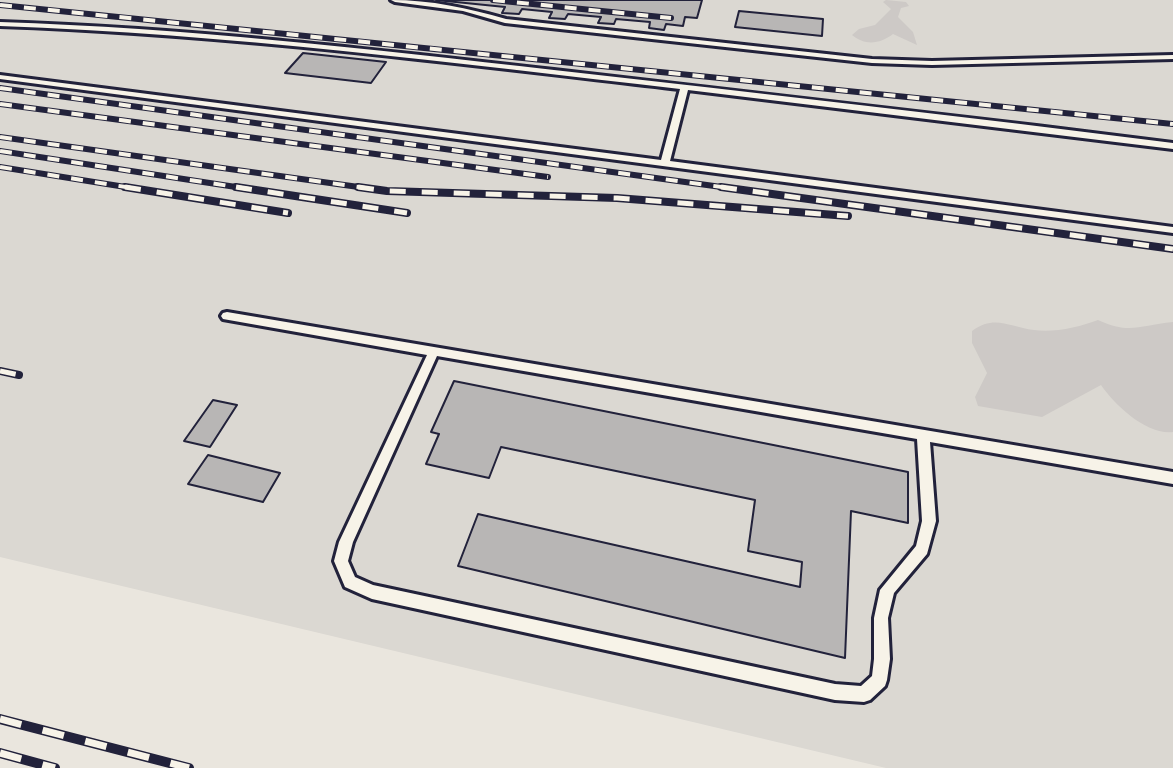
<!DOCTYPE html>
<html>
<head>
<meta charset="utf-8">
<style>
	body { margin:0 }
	canvas { display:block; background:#eae6de }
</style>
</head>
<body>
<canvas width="1173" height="768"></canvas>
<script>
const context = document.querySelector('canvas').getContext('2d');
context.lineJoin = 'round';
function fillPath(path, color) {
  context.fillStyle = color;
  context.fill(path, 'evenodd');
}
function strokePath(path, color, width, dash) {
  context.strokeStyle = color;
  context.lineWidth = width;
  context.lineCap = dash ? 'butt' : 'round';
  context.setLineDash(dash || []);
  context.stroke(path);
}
const built = new Path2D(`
	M0 0H1173V768H886L0 557Z`);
const green = new Path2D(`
	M886 0 906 2 909 6 901 8 898 17 913 32 917 45 893 34C880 44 865 46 852 35L859 29 875 25 891 9 883 2Z
	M1098 320C1130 335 1140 325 1173 322V432C1146 435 1115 405 1101 385L1042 417 978 406 975 397 987 373 972 343V331C995 314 1009 327 1034 330 1053 333 1080 327 1098 320Z`);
const building = new Path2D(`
	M436 0H702L697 18 685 17 683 26 666 24 664 30 649 28 650 22 616 19 614 24 598 23 601 17 568 14 565 19 549 18 552 12 522 9 519 14 502 13 505 7Z
	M739 11 823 19 822 36 735 27Z
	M303 53 386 62 371 83 285 73Z
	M454 381 908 472V523L851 511 845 658 458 566 478 514 800 587 802 562 748 551 755 500 501 447 489 478 426 464 439 434 431 432Z
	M213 400 237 405 210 447 184 441Z
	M208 455 280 473 263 502 188 484Z`);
const lane = new Path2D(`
	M391 0C431 0 468 8 506 19L872 59 932 61 1173 55V59L932 65 872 63 505 23 463 11 395 2Z
	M0 22C186 28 370 49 554 70 761 93 967 117 1173 143V149L688 90 670 161 1173 227V233L0 79V75L661 160 680 89C454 63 228 34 0 26Z
	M227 312 1173 472V484L930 442 936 521 927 554 894 593 888 618 890 659 887 680 885 686 870 700 864 702 835 700 372 599 345 587 334 561 339 542 427 355 223 319 221 316 223 313ZM437 356 917 439 922 521 916 546 880 590 874 618V659L872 676 861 686 835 684 373 585 355 577 348 561 353 542Z`);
const railFar2 = new Path2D(`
	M493 0 671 18
	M0 5 1173 124
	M0 88 736 189
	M0 104 548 177
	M0 137 373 189
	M0 151 249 189
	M0 167 138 189`);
const railFar1 = new Path2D(`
	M125 187 288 213
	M236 187 407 213
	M358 187 387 191 617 198 848 216
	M721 187 1173 249
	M0 371 19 375`);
const rail = new Path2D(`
	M0 719 189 768
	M0 753 55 768`);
fillPath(built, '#dbd8d2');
fillPath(green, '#cdc9c6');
fillPath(building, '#b8b6b5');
strokePath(building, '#22223b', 2);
strokePath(lane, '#22223b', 6);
fillPath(lane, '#f7f3e8');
strokePath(railFar2, '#22223b', 6);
strokePath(railFar1, '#22223b', 8);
strokePath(rail, '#22223b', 10);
strokePath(railFar2, '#f7f3e8', 4, [12]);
strokePath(railFar1, '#f7f3e8', 5, [16]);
strokePath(rail, '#f7f3e8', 7, [22]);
</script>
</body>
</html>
